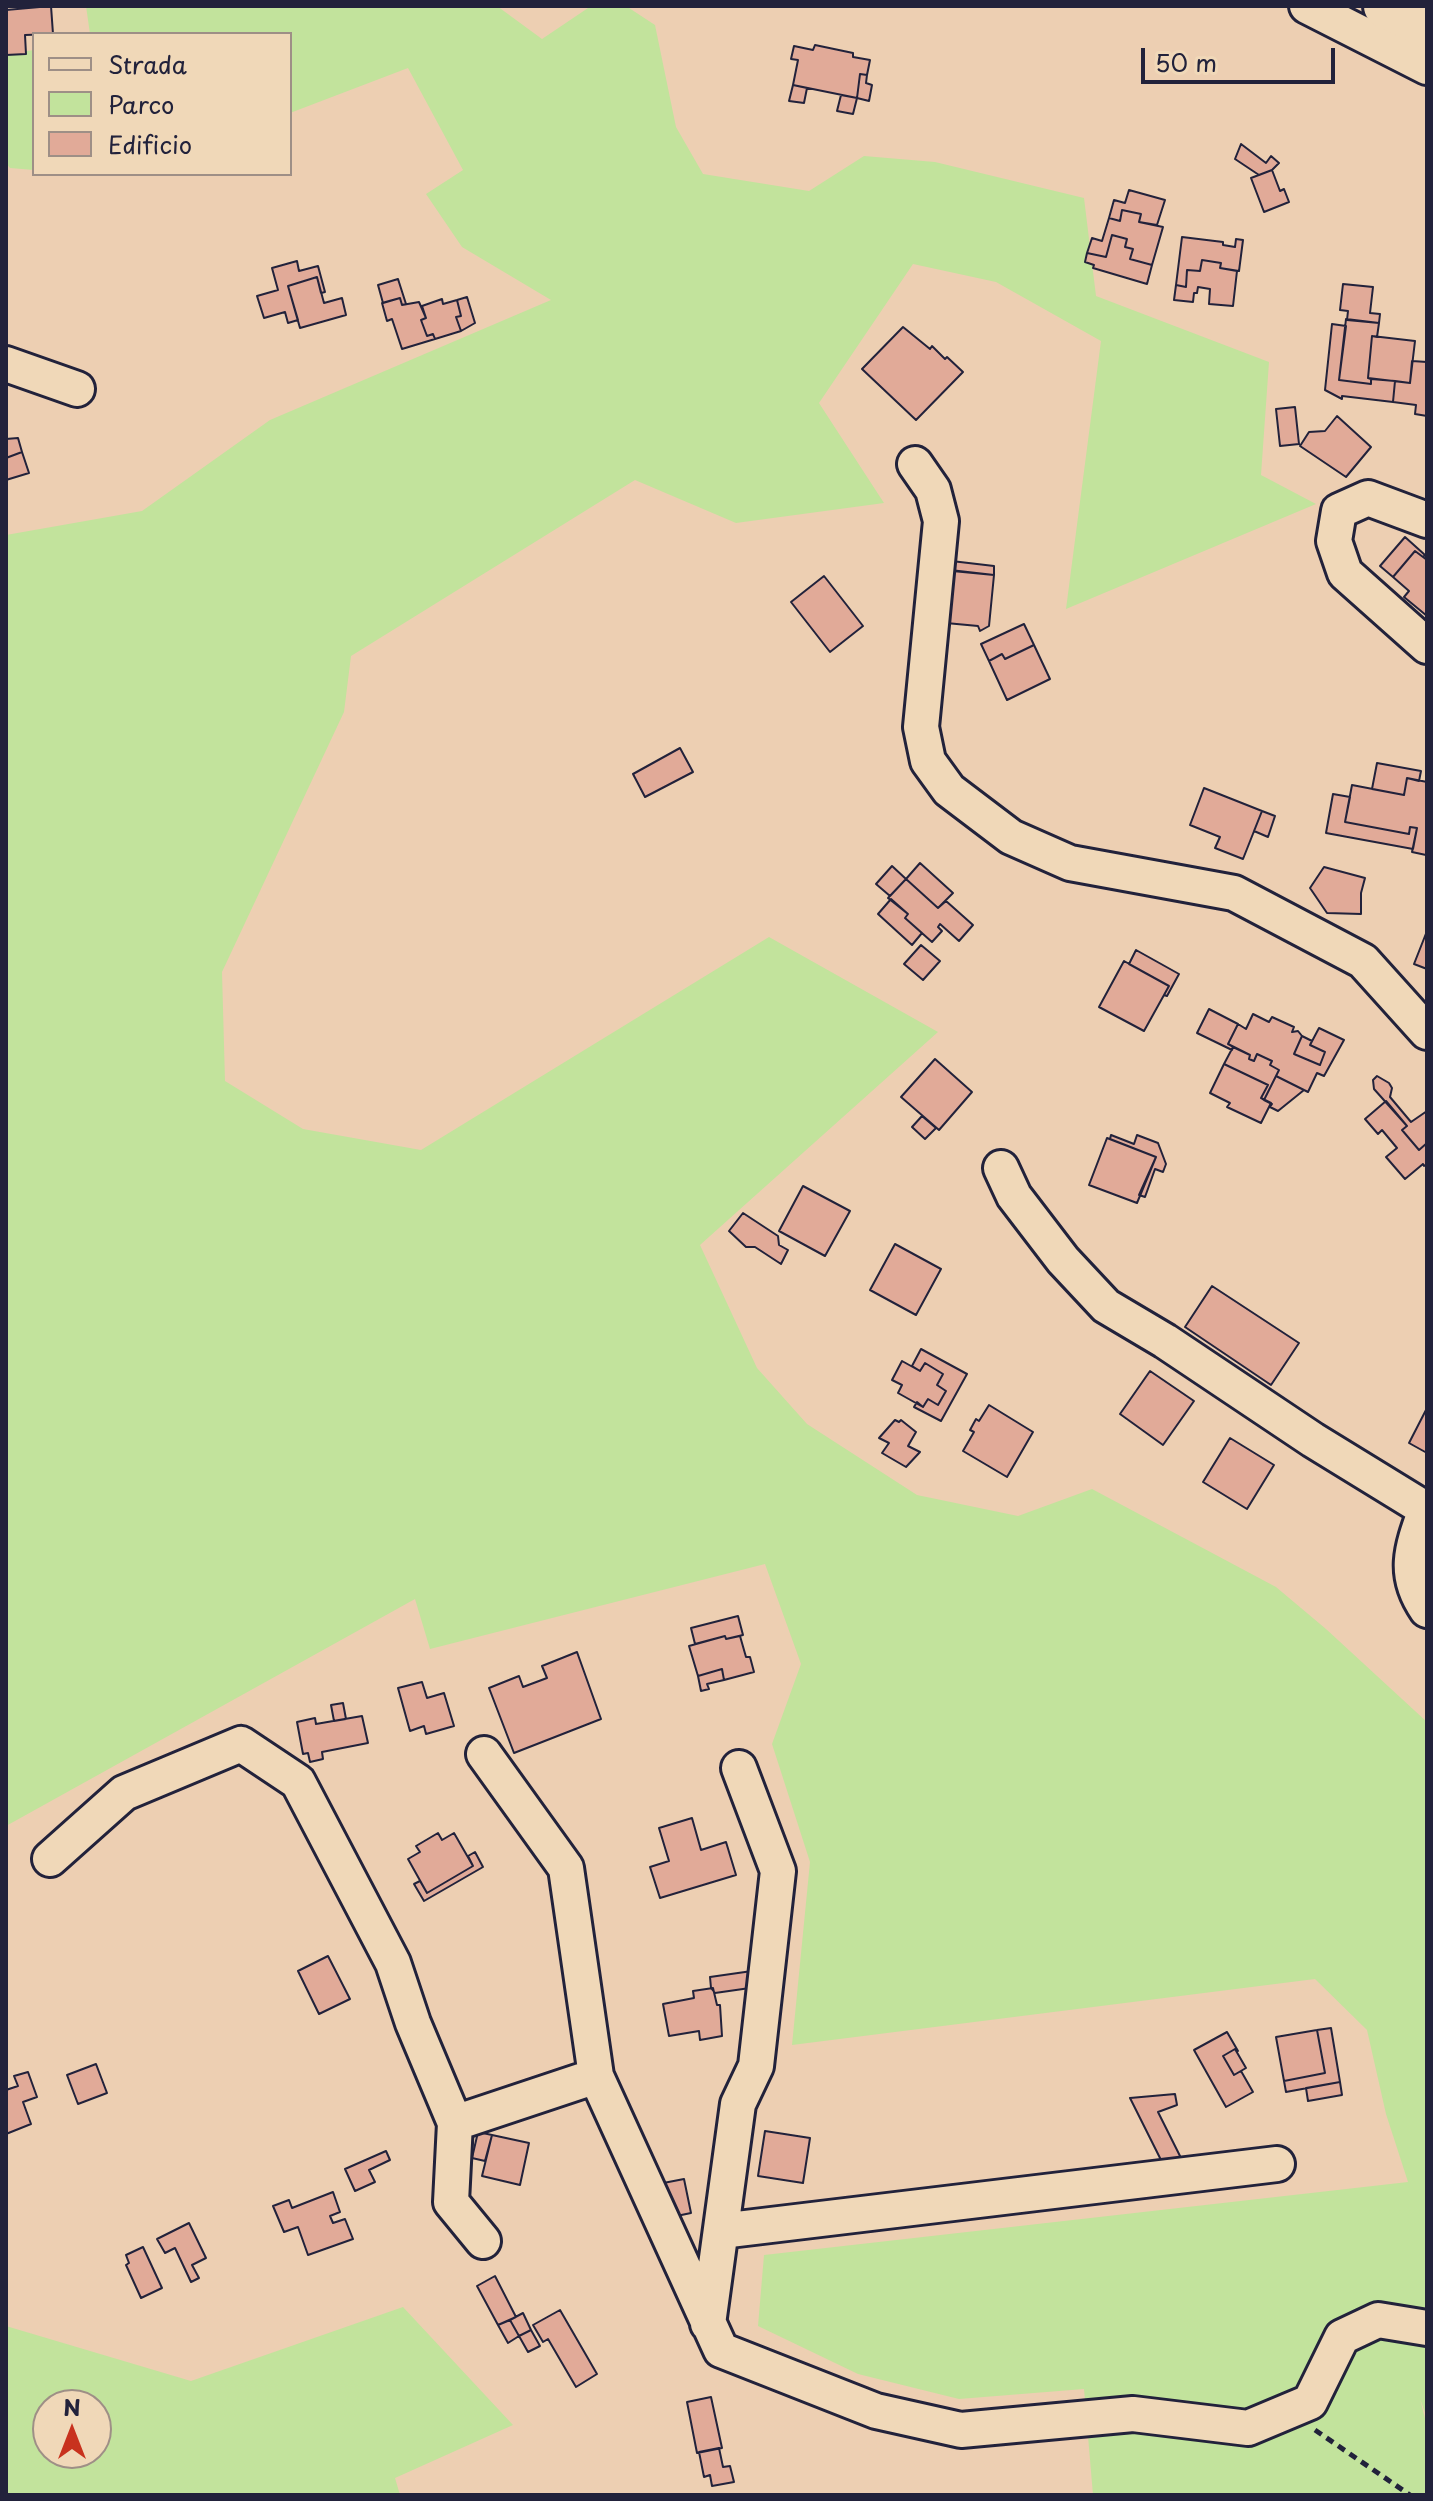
<!DOCTYPE html>
<html>
<head>
<meta charset="utf-8">
<style>
	body { margin:0 }
	#map { position:relative; width:1433px; height:2501px; overflow:hidden; background:#edcfb2; font-family:"Playpen Sans",sans-serif }
	canvas { display:block }
	.frame { position:absolute; inset:0; border:8px solid #22223b; pointer-events:none }
	.legend { position:absolute; left:32px; top:32px; width:260px; height:144px; box-sizing:border-box; background:#f0d8b8; border:2px solid #9e8f86; margin:0; padding:10px 14px; list-style:none; font-size:24px; color:#22223b }
	.legend li { display:flex; align-items:center; gap:16px; height:40px }
	.legend b { width:40px; border:2px solid #9e8f86 }
	.north { position:absolute; left:32px; top:2389px; width:80px; height:80px; box-sizing:border-box; background:#f0d8b8; border:2px solid #9e8f86; border-radius:50%; rotate:0deg; font-size:22px; font-weight:700; line-height:32px; text-align:center; color:#22223b }
	.north::after { content:''; display:block; margin:auto; width:28px; height:36px; background:#c8321e; clip-path:polygon(50% 0,100% 100%,50% 72%,0 100%) }
	.scale { position:absolute; left:1141px; top:48px; width:194px; height:36px; box-sizing:border-box; border:4px solid #22223b; border-top:0; padding-left:10px; font-size:24px; line-height:28px; white-space:nowrap; color:#22223b; -webkit-text-stroke:6px #f0d8b8; paint-order:stroke }
</style>
</head>
<body>
<div id="map">
<canvas width="1433" height="2501"></canvas>
<div class="frame"></div>
<ul class="legend">
<li><b style="height:10px;background:#f0d8b8"></b>Strada</li>
<li><b style="height:22px;background:#c2e39c"></b>Parco</li>
<li><b style="height:22px;background:#e1aa98"></b>Edificio</li>
</ul>
<div class="north">N</div>
<div class="scale">50 m</div>
</div>
<script>
const context = document.querySelector('canvas').getContext('2d');
context.lineJoin = 'round';
function fillPath(path, color) {
  context.fillStyle = color;
  context.fill(path, 'evenodd');
}
function strokePath(path, color, width, dash) {
  context.strokeStyle = color;
  context.lineWidth = width;
  context.lineCap = dash ? 'butt' : 'round';
  context.setLineDash(dash || []);
  context.stroke(path);
}
const green = new Path2D(`
	M86 6H497L542 39 591 6H626L655 25 676 127 703 174 809 191 864 156 935 162 1084 198 1096 296 1269 362 1261 475 1316 504 1066 609 1101 341 996 282 913 264 819 403 884 503 736 523 635 480 351 656 344 712 222 972 225 1081 303 1129 421 1150 769 937 938 1032 700 1245 757 1368 807 1424 917 1495 1018 1516 1092 1489 1276 1587 1326 1629 1427 1722V2418L1420 2399 1427 2426V2495H1093L1084 2389 959 2399 858 2374 758 2326 764 2255 1408 2182 1386 2114 1367 2030 1315 1979 792 2045 810 1862 772 1744 801 1664 765 1564 430 1649 415 1599 6 1826V535L142 511 270 420 551 300 462 247 426 194 463 170 408 68 290 113V34H90Z
	M34 50V170L10 168 6 163V54Z
	M403 2307 513 2425 395 2478 400 2495H6V2326L191 2381ZM96 2405V2453H48V2405Z`);
const building = new Path2D(`
	M51 6 53 34 25 35 26 54 6 55V10Z
	M815 45 853 53V57L870 60 867 75 860 74 857 98 793 85 798 60 791 59 794 46 813 50Z
	M860 74 867 75 866 83 872 85 869 101 857 98Z
	M793 85 807 88 804 103 789 101Z
	M841 95 857 98 853 114 837 111Z
	M1241 144 1266 163 1271 156 1279 163 1272 170 1259 175 1235 159Z
	M1272 170 1280 191 1284 189 1289 202 1264 212 1251 178Z
	M1129 190 1165 200 1157 225 1139 222 1141 214 1122 210 1120 221 1109 218 1114 200 1125 203Z
	M1122 210 1141 214 1139 222 1163 227 1152 265 1130 259 1133 249 1125 247 1127 239 1112 235 1106 257 1087 253 1092 238 1102 241 1109 218 1120 221Z
	M1112 235 1127 239 1125 247 1133 249 1130 259 1152 265 1147 284 1093 268 1094 265 1085 262 1087 253 1106 257Z
	M1182 237 1223 242V245L1235 247 1236 239 1243 240 1239 271 1220 268 1221 263 1202 260 1200 271 1187 270 1186 287 1176 285Z
	M1202 260 1221 263 1220 268 1237 271 1233 306 1209 304 1210 289 1198 287 1197 293H1194L1193 302 1174 300 1176 285 1186 287 1187 270 1200 271Z
	M297 261 299 271 318 266 325 292 321 293 317 277 288 286 298 320 288 323 285 312 264 318 257 296 278 290 272 268Z
	M317 277 324 303 342 298 346 315 300 328 288 286Z
	M398 279 406 304 402 305 400 298 383 303 378 285Z
	M1343 284 1373 287 1370 313 1380 314 1379 323 1347 320 1348 311 1340 310Z
	M467 297 475 323 461 331 456 317 461 316 457 300Z
	M400 298 402 305 419 302 426 318 421 320 427 336 433 334 435 339 402 349 392 319 387 321 382 303Z
	M442 299 443 304 457 300 461 316 456 317 461 331 435 339 433 334 427 336 421 320 426 318 422 306Z
	M1346 319 1379 323 1377 337 1372 336 1368 378 1371 379V384L1339 380Z
	M1332 324 1346 326 1339 380 1371 384V379L1395 381 1393 402 1342 396V399L1325 390Z
	M903 327 930 349 932 346 945 359 947 357 963 372 916 420 862 369Z
	M1372 336 1415 341 1410 383 1368 378Z
	M1412 361 1427 362V416L1415 414 1416 405 1393 402 1395 381 1410 383Z
	M1295 407 1299 444 1280 446 1276 409Z
	M1337 416 1371 447 1346 477 1300 446 1309 432 1325 431Z
	M18 438 22 452 6 458V439Z
	M22 452 29 473 6 480V458Z
	M1405 537 1425 555 1423 557 1415 551 1393 577 1380 566Z
	M1415 551 1427 560V616L1404 597 1409 591 1393 577Z
	M943 560 994 566V575L942 570Z
	M950 570 994 575 989 626 980 631 978 626 946 623Z
	M824 576 863 626 830 652 791 602Z
	M1024 624 1034 645 1005 659 1002 654 989 661 981 644Z
	M1034 645 1050 679 1007 700 989 661 1002 654 1005 659Z
	M680 748 693 772 645 797 633 774Z
	M1377 763 1421 771 1419 781 1407 778 1404 795 1372 789Z
	M1407 778 1427 782 1426 855 1412 852 1417 828 1410 827 1409 834 1345 822 1352 785 1404 795Z
	M1204 788 1262 811 1243 859 1215 848 1220 837 1190 825Z
	M1333 794 1350 797 1345 822 1409 834 1410 827 1417 828 1413 849 1326 833Z
	M1262 811 1275 816 1268 837 1254 831Z
	M920 863 953 893 938 908 906 879Z
	M892 866 906 879 890 896 876 884Z
	M1324 867 1365 878 1361 893V914L1327 913 1310 888Z
	M906 879 938 908 946 901 973 925 959 941 940 924 938 927 942 931 932 942 905 918 908 914 888 898Z
	M891 899 908 914 905 918 922 933 912 945 878 914Z
	M1427 931V969L1414 964Z
	M921 945 940 961 923 980 904 964Z
	M1136 950 1179 974 1167 996 1164 995 1169 986 1129 964Z
	M1124 961 1169 986 1144 1031 1099 1007Z
	M1209 1009 1238 1024 1228 1044 1233 1047 1232 1050 1197 1033Z
	M1253 1014 1269 1022 1272 1017 1294 1027 1292 1032 1298 1031 1302 1036 1294 1054 1320 1065 1325 1052 1310 1045 1319 1028 1344 1040 1324 1076 1317 1073 1308 1092 1276 1076 1279 1070 1270 1065 1272 1061 1257 1054 1254 1061 1249 1059 1250 1055 1228 1044 1238 1024 1246 1029Z
	M1302 1036 1312 1041 1310 1045 1325 1052 1320 1065 1294 1054Z
	M1233 1047 1250 1055 1249 1059 1254 1061 1257 1054 1272 1061 1270 1065 1279 1070 1264 1100 1261 1098 1268 1085 1224 1064Z
	M935 1059 972 1092 939 1130 901 1097Z
	M1224 1064 1268 1085 1261 1098 1271 1103 1261 1123 1227 1107 1230 1103 1210 1093Z
	M1276 1076 1304 1090 1278 1111 1270 1107 1272 1104 1264 1100Z
	M1377 1076 1389 1083 1392 1088 1390 1097 1411 1122 1427 1111V1143L1419 1150 1402 1130 1407 1126 1374 1089 1373 1080Z
	M1386 1101 1407 1126 1402 1130 1419 1150 1427 1143V1164L1424 1166 1423 1164 1405 1179 1386 1157 1397 1148 1382 1130 1378 1134 1365 1119Z
	M922 1116 936 1128 925 1139 912 1127Z
	M1111 1135 1134 1144 1137 1135 1158 1143 1166 1164 1163 1172 1155 1169 1145 1197 1139 1195 1156 1157 1110 1139Z
	M1107 1138 1156 1157 1137 1203 1089 1185Z
	M803 1186 850 1211 825 1256 779 1231Z
	M743 1213 778 1236 779 1245 788 1250 781 1264 755 1247H746L729 1231Z
	M895 1244 941 1269 916 1315 870 1290Z
	M1212 1286 1299 1343 1271 1385 1185 1327Z
	M921 1349 967 1374 941 1421 914 1407 917 1402 923 1407 928 1399 938 1405 946 1391 937 1385 943 1374 925 1363 920 1371 912 1366Z
	M902 1361 920 1371 925 1363 943 1374 937 1385 946 1391 938 1405 928 1399 923 1407 898 1393 902 1385 892 1380Z
	M1150 1371 1194 1401 1163 1445 1120 1414Z
	M989 1405 1033 1432 1007 1477 963 1451 974 1432 970 1430 976 1419 979 1421Z
	M1427 1408V1453L1409 1443Z
	M895 1420 899 1422 901 1420 916 1432 908 1446 920 1452 906 1467 882 1453 889 1443 879 1438Z
	M1230 1438 1274 1465 1247 1509 1203 1482Z
	M738 1616 743 1635 726 1639 725 1636 695 1644 691 1628Z
	M725 1636 726 1639 740 1636 746 1657H750L754 1672 724 1680 722 1669 698 1676 689 1646Z
	M577 1652 601 1719 514 1753 489 1688 519 1676 523 1687 547 1678 542 1666Z
	M722 1669 724 1680 707 1684 709 1689 701 1691 698 1676Z
	M422 1682 427 1698 444 1693 454 1726 426 1734 424 1726 410 1731 398 1688Z
	M343 1703 346 1719 334 1721 331 1705Z
	M362 1716 368 1743 322 1752 323 1759 310 1762 308 1753 303 1754 297 1722 315 1718 316 1724Z
	M692 1818 701 1850 726 1842 736 1875 660 1898 650 1867 669 1861 659 1828Z
	M438 1833 442 1840 454 1833 473 1866 427 1893 408 1859 420 1852 416 1846Z
	M475 1852 483 1867 424 1901 414 1884 420 1881 427 1893 473 1866 468 1856Z
	M328 1956 350 1999 319 2014 298 1971Z
	M752 1971 750 1988 715 1993 711 1988 710 1977Z
	M713 1988 717 2005H720L722 2036 700 2040 699 2031 669 2036 663 2004 694 1998 693 1991Z
	M1331 2028 1340 2082 1286 2092 1284 2081 1325 2073 1317 2030Z
	M1317 2030 1325 2073 1284 2081 1276 2037Z
	M1227 2032 1238 2051 1235 2049 1223 2056 1234 2075 1241 2071 1253 2092 1226 2107 1194 2050Z
	M1235 2049 1246 2068 1234 2075 1223 2056Z
	M96 2064 107 2093 78 2104 67 2075Z
	M28 2072 37 2097 23 2102 31 2124 6 2134V2090L18 2086 14 2076Z
	M1340 2082 1342 2095 1308 2101 1306 2088Z
	M1175 2094 1177 2105 1158 2112 1184 2164 1164 2166 1130 2098Z
	M765 2131 810 2138 803 2183 758 2176Z
	M478 2132 492 2135 485 2161 472 2158Z
	M492 2135 529 2143 520 2185 482 2176Z
	M386 2151 390 2160 369 2170 375 2182 355 2191 345 2169Z
	M684 2179 691 2213 667 2218 653 2185Z
	M333 2192 340 2212 330 2216 333 2223 345 2219 353 2239 308 2255 298 2227 284 2232 273 2206 289 2200 292 2208Z
	M189 2223 206 2258 192 2265 199 2278 191 2282 175 2248 165 2253 157 2239Z
	M143 2247 162 2288 141 2298 126 2265 129 2263 126 2255Z
	M495 2276 516 2317 498 2325 477 2286Z
	M560 2310 597 2374 576 2387 548 2339 543 2342 533 2325Z
	M523 2313 531 2330 519 2336 510 2320Z
	M510 2320 519 2336 508 2343 498 2325Z
	M531 2330 540 2346 528 2352 519 2336Z
	M711 2397 722 2448 697 2453 687 2402Z
	M719 2448 723 2467 730 2466 734 2482 712 2486 710 2475 704 2477 699 2452Z`);
const path = new Path2D(`
	M1315 2430 1410 2495`);
const minor = new Path2D(`
	M1307 6 1427 67
	M6 364 77 389
	M915 464 933 490 941 521 921 727 928 761 949 790 1011 837 1070 863 1234 893 1363 961 1427 1032
	M1427 520 1368 498 1339 511 1334 541 1345 573 1427 646
	M1001 1168 1014 1196 1063 1260 1106 1306 1165 1341 1313 1440 1427 1510
	M1426 1509C1412 1548 1402 1574 1427 1610
	M484 1754 566 1868 596 2076 721 2350 876 2411 961 2430 1133 2414 1248 2428 1310 2402 1342 2337 1378 2320 1427 2328
	M50 1859 124 1793 241 1744 298 1782 393 1963 413 2023 455 2123 451 2202 483 2241
	M455 2123 596 2076
	M721 2231 1277 2164
	M708 2324 738 2104 756 2066 778 1871 739 1768`);
const highway = new Path2D(`
	M1386 6 1427 26`);
fillPath(green, '#c2e39c');
fillPath(building, '#e1aa98');
strokePath(building, '#22223b', 2);
strokePath(minor, '#22223b', 40);
strokePath(highway, '#22223b', 50);
strokePath(path, '#22223b', 5, [8, 6]);
strokePath(minor, '#f0d8b8', 34);
strokePath(highway, '#f0d8b8', 44);
</script>
</body>
</html>
